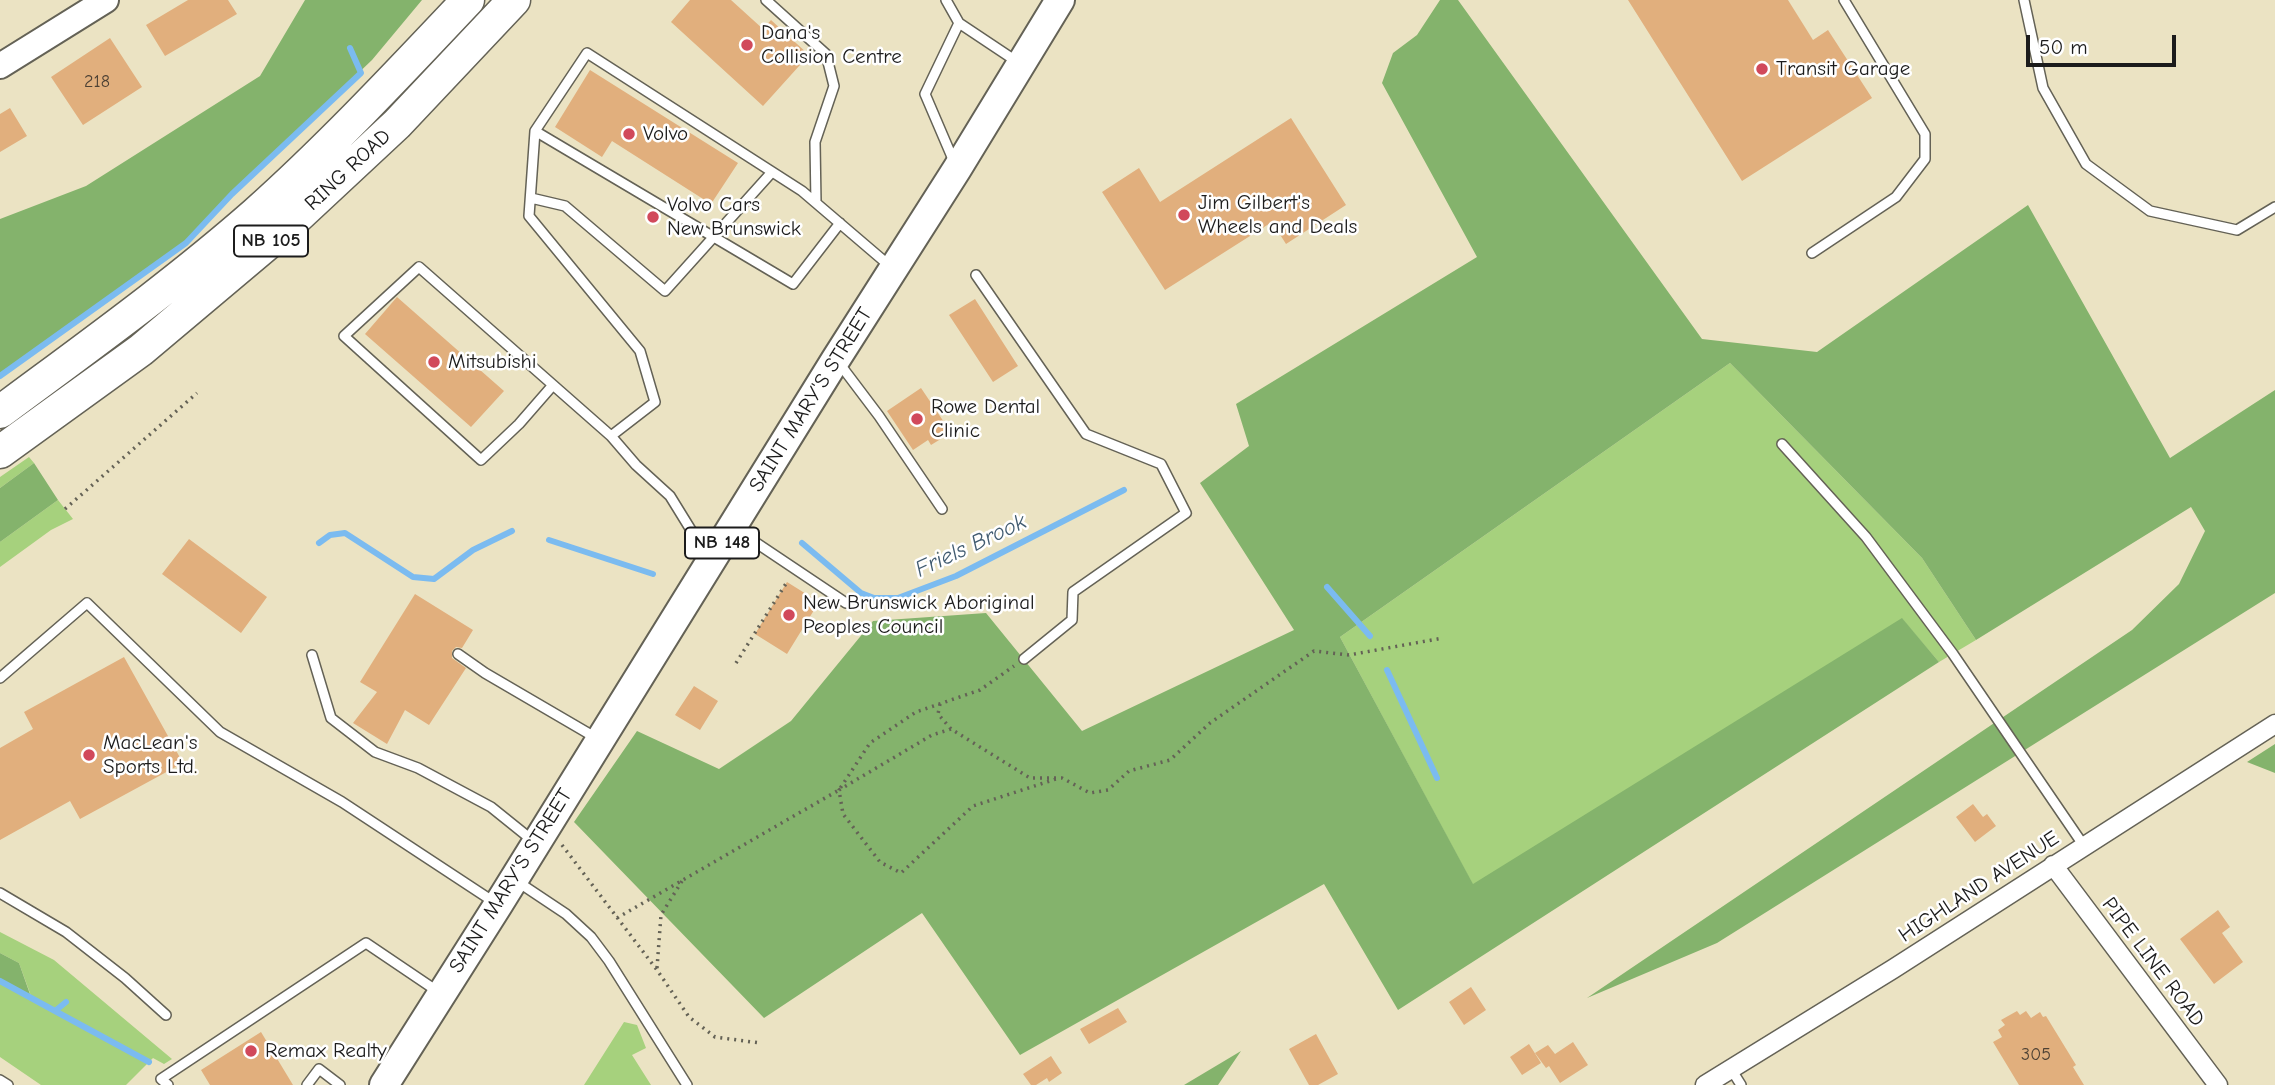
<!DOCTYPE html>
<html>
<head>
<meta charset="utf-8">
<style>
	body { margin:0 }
	#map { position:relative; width:2275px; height:1085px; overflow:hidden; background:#ebe3c3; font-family:"Comic Neue",sans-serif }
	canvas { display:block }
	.scale { position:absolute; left:2026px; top:35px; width:150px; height:32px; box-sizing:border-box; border:4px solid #1c1c1c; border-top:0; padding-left:9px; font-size:21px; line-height:24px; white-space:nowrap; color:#1c1c1c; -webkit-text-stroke:5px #fff; paint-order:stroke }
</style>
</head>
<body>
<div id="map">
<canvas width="2275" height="1085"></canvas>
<div class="scale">50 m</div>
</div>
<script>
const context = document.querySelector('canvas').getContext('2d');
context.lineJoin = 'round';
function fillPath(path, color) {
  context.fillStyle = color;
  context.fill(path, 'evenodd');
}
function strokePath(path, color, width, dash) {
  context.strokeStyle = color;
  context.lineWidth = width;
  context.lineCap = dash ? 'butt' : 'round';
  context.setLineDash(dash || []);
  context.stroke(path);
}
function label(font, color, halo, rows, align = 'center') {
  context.font = font + ' "Comic Neue",sans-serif';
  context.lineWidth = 5;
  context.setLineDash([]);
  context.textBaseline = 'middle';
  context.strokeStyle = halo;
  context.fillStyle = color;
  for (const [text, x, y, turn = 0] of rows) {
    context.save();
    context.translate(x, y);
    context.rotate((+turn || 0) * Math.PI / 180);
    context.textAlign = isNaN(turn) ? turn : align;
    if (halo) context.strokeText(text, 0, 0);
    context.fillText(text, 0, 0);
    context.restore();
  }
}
const green = new Path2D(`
	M1730 363 1922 558 1976 640 1939 662 1902 619 1473 885 1340 637Z
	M29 457 34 463 0 488V477Z
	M58 500 73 519 51 530 0 567V542Z
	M0 932 54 960 172 1059 164 1064 153 1058 126 1085H41L0 1057V981L31 996 19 963 0 953Z
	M624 1022 637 1025 646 1048 632 1055 651 1085H584Z`);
const forest = new Path2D(`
	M305 0H422L372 60 232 194 186 243 0 376V219L86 186 260 76Z
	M1440 0H1458L1702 339 1817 352 2028 205 2170 458 2275 390V593L1717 943 1587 998 2132 630 2179 584 2205 531 2191 507 1976 640 1922 558 1730 363 1340 637 1473 884 1902 618 1939 662 1398 1010 1324 884 1020 1055 922 913 764 1018 574 822 637 731 719 769 791 721 873 621 986 613 1082 731 1294 630 1200 483 1249 446 1236 404 1477 257 1382 83 1393 53 1417 35Z
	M34 463 58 500 0 542V488Z
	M2275 744V773L2247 762Z
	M0 953 19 963 31 997 0 981Z
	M1241 1051 1218 1085H1184Z`);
const stream = new Path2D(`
	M0 376 186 243 232 194 361 73 350 48
	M549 540 653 574
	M319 543 330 535 345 533 413 577 434 579 473 550 512 531
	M802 543 861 593 874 598H898L956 576 1124 490
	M1327 587 1370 636
	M1387 670 1437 778
	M0 981 55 1011 66 1002
	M55 1011 149 1062`);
const building = new Path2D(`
	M188 0H228L237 14 165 56 146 25Z
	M690 0H731L763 29 771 20 809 55 763 106 671 22Z
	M1628 0H1788L1813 40 1828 30 1872 98 1742 181Z
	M110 38 142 87 83 125 51 77Z
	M590 70 738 163 711 204 612 141 602 157 555 127Z
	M10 108 27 136 0 152V114Z
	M1291 118 1346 205 1286 244 1272 222 1165 290 1102 192 1139 168 1160 202Z
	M397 297 504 391 471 427 365 334Z
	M975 299 1018 366 993 382 949 315Z
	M921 388 948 428 941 432 944 437 931 445 928 440 913 450 887 411Z
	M189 539 267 597 241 633 162 574Z
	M787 582 819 602 787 654 755 634Z
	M415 594 473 630 462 648 456 647 452 651V658L466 668 429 725 405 710 387 744 353 723 377 692 360 682Z
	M124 657 183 763 80 819 70 801 0 840V748L33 729 24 712Z
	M694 686 718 701 700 730 675 715Z
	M1973 804 1983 817 1987 814 1996 826 1975 842 1956 817Z
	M2218 910 2230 927 2222 933 2243 962 2214 984 2180 939Z
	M1471 987 1486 1010 1464 1025 1449 1002Z
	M1118 1008 1127 1022 1089 1044 1080 1029Z
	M2017 1011 2020 1015 2026 1011 2031 1018 2040 1012 2043 1017 2046 1016 2076 1065 2073 1067 2084 1085H2019L1993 1042 2002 1037 1998 1030 2005 1025 2001 1020Z
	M261 1032 293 1085H210L201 1070Z
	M1316 1034 1338 1074 1318 1085H1309L1289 1049Z
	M1573 1042 1588 1065 1560 1083 1549 1066 1546 1068 1535 1053 1548 1045 1555 1054Z
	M1529 1044 1541 1063 1522 1075 1510 1057Z
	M1051 1056 1062 1073 1049 1082 1047 1078 1036 1085H1031L1023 1074Z`);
const path = new Path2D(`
	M65 509 197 393
	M736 663 787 582
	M940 704 938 714 951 729 1030 778H1062L1090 793 1108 790 1129 771 1170 760 1210 723 1314 651 1349 655 1443 638
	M951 729 932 735 839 790 843 814 880 862 901 873 973 806 1056 779
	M562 845 657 970 689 1017 715 1037 760 1043
	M617 918 839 790 870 743 916 712 980 690 1014 666
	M657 968 661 915 682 881`);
const lane = new Path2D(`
	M766 0 826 54 834 86 815 142 816 203
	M946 0 959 23 1019 63
	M2024 0 2043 88 2086 164 2150 211 2237 230 2275 207
	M535 131 793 284 840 223
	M955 164 925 94 959 23
	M531 198 565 206 665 291 772 172
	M1812 253 1896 197 1925 159V134L1844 0
	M976 275 1086 434 1161 464 1186 513 1073 592 1072 620 1024 659
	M839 363 879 416 942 509
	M553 385 519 424 481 460 344 336 419 267 611 436 636 465 670 496 707 556
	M611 436 655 402 640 351 529 216 535 131 587 53 802 191 891 267
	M1782 444 1866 537 1953 654 2084 846
	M734 528 846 603
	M458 654 485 673 598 739
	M312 655 331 718 375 752 418 768 491 807 532 840
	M0 678 87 603 220 732 342 802 494 902
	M518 882 566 914 591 937 609 961 687 1085
	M0 893 66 932 125 978 166 1015
	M1731 1069 1741 1085
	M0 1080 8 1085
	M168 1085 161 1079 366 943 440 993
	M307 1085 319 1069 340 1085`);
const street = new Path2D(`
	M2053 865 2218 1085
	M1705 1085 1893 969 2275 724`);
const secondary = new Path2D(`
	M0 66 106 0`);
const primary = new Path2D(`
	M384 1085 498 905 836 359 957 169 1060 0`);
const highway = new Path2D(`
	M0 412C86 348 174 285 255 214 330 147 399 73 468 0
	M0 452 141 350 280 233 397 124 514 0`);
const markers = [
	[747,45,7,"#d1495b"],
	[1762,69,7,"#d1495b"],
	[629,134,7,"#d1495b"],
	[1184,215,7,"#d1495b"],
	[653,217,7,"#d1495b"],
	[434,362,7,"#d1495b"],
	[917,419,7,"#d1495b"],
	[789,615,7,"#d1495b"],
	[89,755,7,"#d1495b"],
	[251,1051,7,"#d1495b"]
];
const numberNames = [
	["218",97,82],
	["305",2036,1055]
];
const shields = [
	[271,241,74],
	[722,543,74]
];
const shieldNames = [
	["NB 105",271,241],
	["NB 148",722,543]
];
const poiNames = [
	["Dana's",761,33],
	["Collision Centre",761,57],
	["Transit Garage",1776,69],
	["Volvo",643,134],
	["Jim Gilbert's",1198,203],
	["Wheels and Deals",1198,227],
	["Volvo Cars",667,205],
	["New Brunswick",667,229],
	["Mitsubishi",448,362],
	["Rowe Dental",931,407],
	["Clinic",931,431],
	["New Brunswick Aboriginal",803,603],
	["Peoples Council",803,627],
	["MacLean's",103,743],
	["Sports Ltd.",103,767],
	["Remax Realty",265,1051]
];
const streetNames = [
	["RING ROAD",348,170,-43],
	["SAINT MARY'S STREET",811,400,-58],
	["SAINT MARY'S STREET",511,881,-58],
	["HIGHLAND AVENUE",1979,887,-33],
	["PIPE LINE ROAD",2153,962,53]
];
const waterNames = [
	["Friels Brook",971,546,-25]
];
fillPath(green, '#a6d17d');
fillPath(forest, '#84b36c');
strokePath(stream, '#7bbbf0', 6);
fillPath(building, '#e1af7d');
strokePath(lane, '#646256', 12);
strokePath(street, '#646256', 21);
strokePath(secondary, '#646256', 28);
strokePath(primary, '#646256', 32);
strokePath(highway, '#646256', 35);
strokePath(path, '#646256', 3.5, [2, 5]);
strokePath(lane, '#fff', 9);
strokePath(street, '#fff', 18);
strokePath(secondary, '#fff', 24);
strokePath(primary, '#fff', 28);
strokePath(highway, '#fff', 32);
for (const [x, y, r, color] of markers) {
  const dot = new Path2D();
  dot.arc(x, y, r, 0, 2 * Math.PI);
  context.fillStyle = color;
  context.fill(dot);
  strokePath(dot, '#fff', 2.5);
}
label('18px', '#4d4134', null, numberNames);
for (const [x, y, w] of shields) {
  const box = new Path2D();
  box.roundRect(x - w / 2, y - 15.5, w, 31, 5);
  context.fillStyle = '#fff';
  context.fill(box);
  strokePath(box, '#1c1c1c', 2);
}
label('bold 19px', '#1c1c1c', null, shieldNames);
label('21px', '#1c1c1c', '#fff', poiNames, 'left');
label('21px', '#1c1c1c', '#fff', streetNames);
label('italic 23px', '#425c71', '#fff', waterNames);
</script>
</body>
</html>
